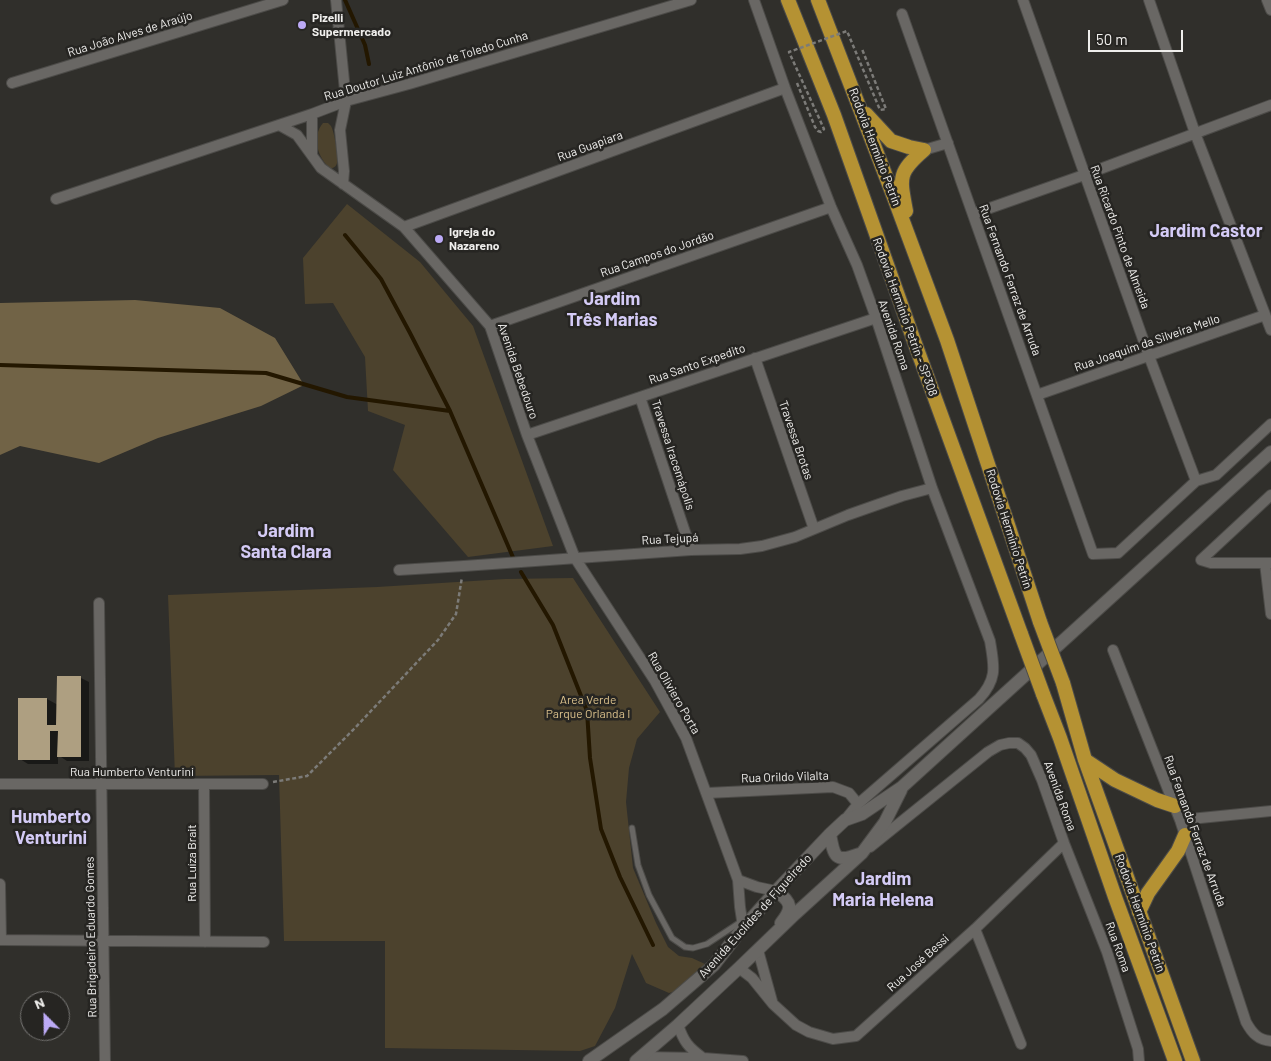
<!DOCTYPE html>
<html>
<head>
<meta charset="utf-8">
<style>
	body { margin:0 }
	#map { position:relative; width:1271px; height:1061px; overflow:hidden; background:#302f2b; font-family:Barlow,sans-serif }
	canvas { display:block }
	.north { position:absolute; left:20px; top:991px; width:50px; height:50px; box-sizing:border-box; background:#262522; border:1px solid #767573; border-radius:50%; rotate:337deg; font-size:14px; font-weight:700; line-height:20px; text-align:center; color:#efeeec }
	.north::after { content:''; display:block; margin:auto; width:18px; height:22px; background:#bcaaf6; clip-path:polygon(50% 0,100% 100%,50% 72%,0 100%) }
	.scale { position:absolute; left:1088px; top:30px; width:95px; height:22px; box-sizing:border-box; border:2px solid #efeeec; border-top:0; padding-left:6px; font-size:15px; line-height:18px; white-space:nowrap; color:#efeeec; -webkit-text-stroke:4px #262522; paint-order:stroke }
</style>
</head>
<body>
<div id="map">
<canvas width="1271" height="1061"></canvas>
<div class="north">N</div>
<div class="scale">50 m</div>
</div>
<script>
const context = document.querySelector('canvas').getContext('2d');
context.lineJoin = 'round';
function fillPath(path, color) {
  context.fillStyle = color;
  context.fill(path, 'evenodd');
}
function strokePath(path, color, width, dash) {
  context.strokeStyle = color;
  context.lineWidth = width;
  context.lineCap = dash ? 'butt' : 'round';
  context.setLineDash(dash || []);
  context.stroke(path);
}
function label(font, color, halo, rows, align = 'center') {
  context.font = font + ' Barlow,sans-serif';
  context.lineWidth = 5;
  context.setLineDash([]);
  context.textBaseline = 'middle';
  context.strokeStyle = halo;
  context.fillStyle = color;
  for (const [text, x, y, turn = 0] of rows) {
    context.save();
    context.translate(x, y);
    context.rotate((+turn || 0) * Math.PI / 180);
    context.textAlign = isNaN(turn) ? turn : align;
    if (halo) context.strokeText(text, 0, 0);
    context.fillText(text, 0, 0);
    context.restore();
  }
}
const green = new Path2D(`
	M323 123H328C329 124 330 125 331 126 334 131 339 157 337 163 336 167 334 167 331 169 318 159 311 137 323 123Z
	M347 204 420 262 473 326 553 546 468 557 393 470 405 425 368 411 365 357 333 303 305 304 303 258Z
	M573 578 660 712 637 739 629 768 626 802 633 868 656 923 668 947 679 956 692 958 705 964 697 981 690 987 669 993 646 983 632 954 615 1008 595 1046 580 1051 385 1048V941H284L279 775 175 776 168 595 377 587 505 579Z`);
const forest = new Path2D(`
	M135 300 220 308 275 338 304 385 261 406 158 438 99 463 20 446 0 455V303Z`);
const shadow = new Path2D(`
	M81 678 89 682V761H67L58 755V764H28L20 759 47 699 58 705Z`);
const stream = new Path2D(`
	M345 0 365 45 369 64
	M345 235 381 279 410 333 450 411 515 562
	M0 365 266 373 347 397 450 411
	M521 572 553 625 587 711 590 758 601 829 620 877 653 945`);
const building = new Path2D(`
	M57 676H81V757H57L58 731H50V760H18V698H47V725H56Z`);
const path = new Path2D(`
	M273 782 307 776 353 730 438 640 456 614 462 577`);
const service = new Path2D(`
	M632 828 638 865 649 895 672 938 685 947 693 948 707 944 742 921`);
const minor = new Path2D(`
	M336 0 346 101 340 130 344 171 343 184
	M754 0 785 88 831 207 857 265 876 318 932 488 990 641C994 666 998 678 979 699L858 804 845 820
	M1023 0 1149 356 1196 481
	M1149 0 1195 133 1271 330
	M1267 0 1271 10
	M902 14 1093 554 1118 553 1196 481 1216 475 1271 424
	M12 83 283 0
	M279 125 297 135 321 168 404 227 490 326 527 435 575 558 655 681 686 738 738 880 740 907 742 920 741 930
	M924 150 948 143
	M312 155V114
	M56 199 312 114 346 101 409 84 691 0
	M973 214 1084 175 1271 105
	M404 227 785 88
	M490 326 831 207
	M755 358 814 529
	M1037 395 1265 315
	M640 397 691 550
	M527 435 876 318
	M1271 495 1201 560 1211 563H1271
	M1265 563 1271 614
	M399 570 464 566 691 550 740 549 762 546 795 537 848 515 902 496 932 488
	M99 603 105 1061
	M1113 650 1180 820 1246 1022C1252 1033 1258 1040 1271 1041
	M0 784H263
	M204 784 205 942
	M707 793 833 787 849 793 858 804
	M1180 820 1271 811
	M870 847 988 752 1000 745 1009 743H1018L1025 748 1031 755 1042 780 1064 843 1107 952 1138 1049 1139 1061
	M738 880 757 887 776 891
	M0 884 1 940
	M975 929 1021 1044
	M0 940 264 942
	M758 950 772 1001
	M739 968 752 978 773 1004 796 1025 809 1032 833 1039 856 1036 975 929 1064 843
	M678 1025C684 1042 688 1047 703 1058
	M640 1057 703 1058 743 1061`);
const tertiary = new Path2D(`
	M830 834C834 857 835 863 859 854
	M776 891C792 902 793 908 781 923
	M589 1061 663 1009 714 965 741 930 776 891 830 834 845 820 862 814 902 787 1271 452
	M636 1061 678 1025 739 968 795 914 862 853 885 822 901 790`);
const primary = new Path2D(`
	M788 0 834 115 913 338 1021 634
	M818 0 895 200 947 340 1040 622
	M866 114 891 141 909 147 924 150
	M906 211C900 178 897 173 924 150
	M1063 683 1085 760 1193 1061
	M1043 694 1060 738 1115 897 1175 1061
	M1085 760 1115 780 1157 800 1175 806
	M1139 912 1148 893 1178 851 1185 835`);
const pathBridge = new Path2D(`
	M797 83 815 127 818 131 821 132 824 129 789 52 847 31 880 110 886 109 862 49`);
const primaryBridge = new Path2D(`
	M1040 622 1063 683
	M1021 634 1043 694`);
const markers = [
	[302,25,5,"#bcaaf6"],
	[439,239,5,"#bcaaf6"]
];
const poiNames = [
	["Pizelli",312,18],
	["Supermercado",312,32],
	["Igreja do",449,232],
	["Nazareno",449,246]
];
const streetNames = [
	["Rua João Alves de Araújo",130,34,-17],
	["Rua Doutor Luiz Antônio de Toledo Cunha",426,66,-17],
	["Rua Guapiara",590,146,-20],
	["Rodovia Hermínio Petrin",875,147,69],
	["Rua Ricardo Pinto de Almeida",1120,237,70],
	["Rua Campos do Jordão",657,254,-19],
	["Rua Fernando Ferraz de Arruda",1010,280,70],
	["Rodovia Hermínio Petrin - SP308",905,317,70],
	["Avenida Roma",894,335,71],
	["Rua Joaquim da Silveira Mello",1147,343,-19],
	["Rua Santo Expedito",697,364,-19],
	["Avenida Bebedouro",518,371,71],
	["Travessa Brotas",796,440,71],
	["Travessa Iracemápolis",673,455,72],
	["Rodovia Hermínio Petrin",1009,529,72],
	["Rua Tejupá",670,539,-3],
	["Rua Oliviero Porta",674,693,60],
	["Rua Humberto Venturini",132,772],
	["Rua Orildo Vilalta",785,777,-2],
	["Avenida Roma",1060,796,70],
	["Rua Fernando Ferraz de Arruda",1195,831,70],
	["Rua Luíza Brait",192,863,-90],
	["Rodovia Hermínio Petrin",1140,913,70],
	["Avenida Euclides de Figueiredo",755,916,-48],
	["Rua Brigadeiro Eduardo Gomes",91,937,-91],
	["Rua Roma",1118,947,70],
	["Rua José Bessi",918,963,-42]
];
const parkNames = [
	["Area Verde",588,700],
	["Parque Orlanda I",588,714]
];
const districtNames = [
	["Jardim Castor",1206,231],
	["Jardim",612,299],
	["Três Marias",612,320],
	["Jardim",286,531],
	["Santa Clara",286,552],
	["Humberto",51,817],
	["Venturini",51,838],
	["Jardim",883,879],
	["Maria Helena",883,900]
];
fillPath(green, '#4c422d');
fillPath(forest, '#716346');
fillPath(shadow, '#0007');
strokePath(stream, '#231700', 4);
fillPath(building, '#ae9f81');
strokePath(service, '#4c4b48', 7);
strokePath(minor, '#4c4b48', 12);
strokePath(tertiary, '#4c4b48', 14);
strokePath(primary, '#4c4b48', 16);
strokePath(path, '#7c7b78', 2.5, [4, 2.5]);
strokePath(service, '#696764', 5);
strokePath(minor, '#696764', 10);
strokePath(tertiary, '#696764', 12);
strokePath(primary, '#b59233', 14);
strokePath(primaryBridge, '#4c4b48', 16, []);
strokePath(pathBridge, '#7c7b78', 2.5, [4, 2.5]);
strokePath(primaryBridge, '#b59233', 14);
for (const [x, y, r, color] of markers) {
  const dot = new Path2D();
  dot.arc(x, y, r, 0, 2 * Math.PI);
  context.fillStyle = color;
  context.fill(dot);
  strokePath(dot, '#262522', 2);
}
label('bold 12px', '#efeeec', '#262522', poiNames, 'left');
label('12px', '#efeeec', '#262522', streetNames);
label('12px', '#dbc18c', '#262522', parkNames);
label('bold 18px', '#d4cbf6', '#262522', districtNames);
</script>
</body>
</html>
